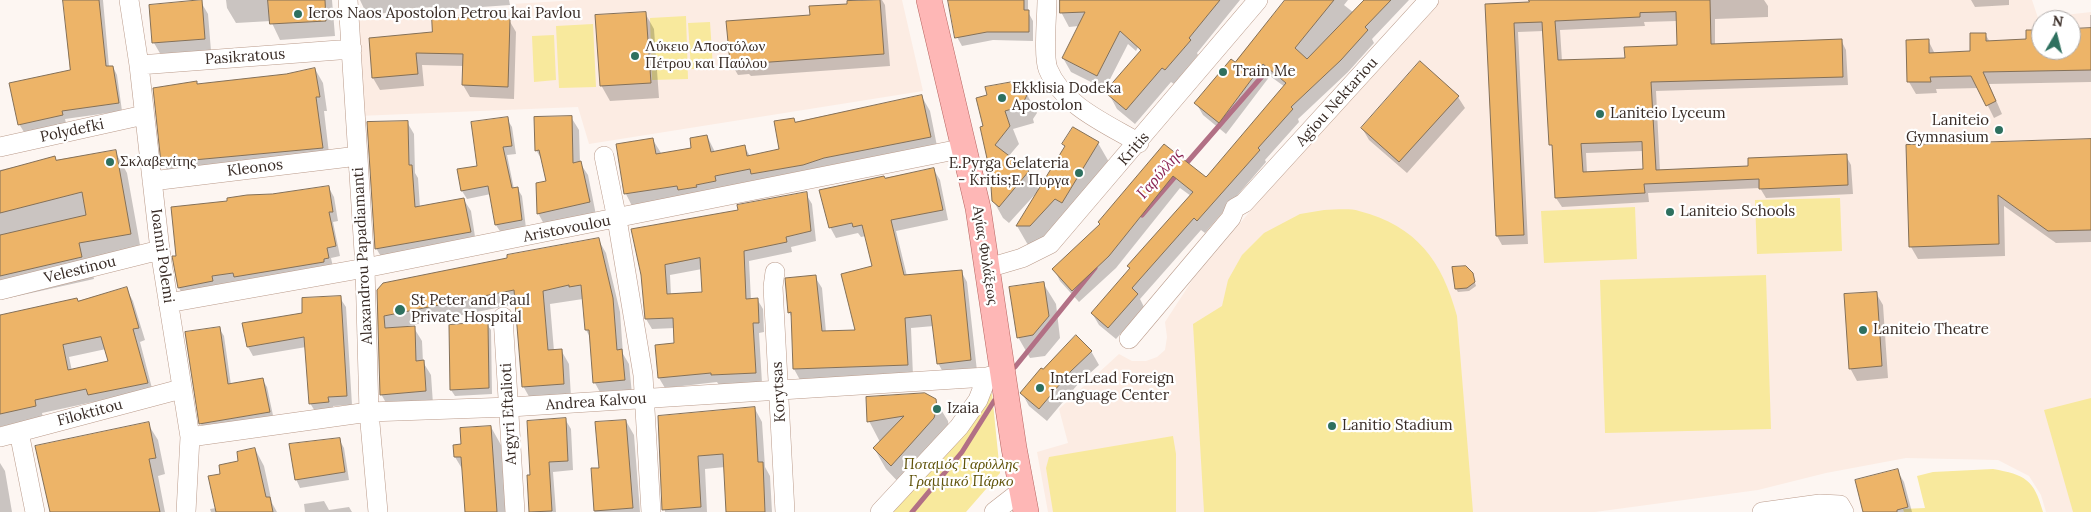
<!DOCTYPE html>
<html>
<head>
<meta charset="utf-8">
<style>
	body { margin:0 }
	#map { position:relative; width:2091px; height:512px; overflow:hidden; background:#fdf6f2; font-family:Lora,serif }
	canvas { display:block }
	.north { position:absolute; left:2031px; top:10px; width:50px; height:50px; box-sizing:border-box; background:#fff; border:1px solid #afaaa8; border-radius:50%; rotate:8deg; font-size:14px; font-weight:700; line-height:20px; text-align:center; color:#382b25 }
	.north::after { content:''; display:block; margin:auto; width:18px; height:22px; background:#2e705f; clip-path:polygon(50% 0,100% 100%,50% 72%,0 100%) }
</style>
</head>
<body>
<div id="map">
<canvas width="2091" height="512"></canvas>
<div class="north">N</div>
</div>
<script>
const context = document.querySelector('canvas').getContext('2d');
context.lineJoin = 'round';
function fillPath(path, color) {
  context.fillStyle = color;
  context.fill(path, 'evenodd');
}
function strokePath(path, color, width, dash) {
  context.strokeStyle = color;
  context.lineWidth = width;
  context.lineCap = dash ? 'butt' : 'round';
  context.setLineDash(dash || []);
  context.stroke(path);
}
function label(font, color, halo, rows, align = 'center') {
  context.font = font + ' Lora,serif';
  context.lineWidth = 4.5;
  context.setLineDash([]);
  context.textBaseline = 'middle';
  context.strokeStyle = halo;
  context.fillStyle = color;
  for (const [text, x, y, turn = 0] of rows) {
    context.save();
    context.translate(x, y);
    context.rotate((+turn || 0) * Math.PI / 180);
    context.textAlign = isNaN(turn) ? turn : align;
    if (halo) context.strokeText(text, 0, 0);
    context.fillText(text, 0, 0);
    context.restore();
  }
}
const built = new Path2D(`
	M578 0H902L923 91 589 144 578 107 358 116 353 21 512 11V4Z
	M1440 0H2032L2038 18 2091 12V512H2046L2041 495 2029 476 1998 460 1906 458 1826 473 1758 490 1595 512H1048L1037 452 1068 443 1059 409 1119 354 1132 361H1146L1157 357 1165 350 1167 337 1165 322 1193 279 1306 145ZM2041 20H2071V50H2041Z`);
const green = new Path2D(`
	M686 16 688 79 652 80 650 18Z
	M710 22 713 68 691 69 688 23Z
	M593 24 596 87 559 88 556 26Z
	M554 35 556 80 534 82 532 36Z
	M1840 198 1842 251 1757 254 1755 200Z
	M1635 207 1637 259 1544 263 1541 211Z
	M1324 210C1335 210 1349 208 1359 211 1417 226 1442 261 1457 316L1473 512H1204L1193 324 1222 306 1228 280 1242 255 1264 233 1300 214Z
	M1766 275 1771 429 1605 433 1600 280Z
	M992 393 1000 473 966 512H890Z
	M2091 398V512H2073L2044 410Z
	M1173 436 1176 454V512H1053L1046 468 1049 457Z
	M1993 469C2025 475 2034 479 2043 512H1904L1903 509 1925 508 1917 476 1933 472Z`);
const shadow = new Path2D(`
	M62 0H103L109 67H113L117 75 122 111 65 119 66 123 24 132 19 124 72 71 65 8Z
	M226 0H332L335 36 280 40 271 21 236 23 227 8Z
	M360 0H509L510 5 439 10 437 7 395 9V12L367 15Z
	M862 0H882L885 5 890 66 751 76 749 74 738 75 731 63 811 16Z
	M949 0H1028V12L1033 21V41L993 40 962 46 957 37Z
	M1061 0H1240L1197 53 1198 55 1186 70 1174 84 1171 82 1135 124 1117 109 1109 94 1141 52 1138 47 1136 51 1128 44 1105 89 1071 72 1063 58 1079 26 1069 27 1061 12Z
	M1290 0H1348L1344 5 1354 13 1366 0H1409L1372 39 1374 43 1348 72 1298 119 1299 122 1265 160 1266 162 1205 233 1201 230 1140 299 1144 307 1116 339 1099 325 1092 313 1131 269 1129 266 1191 196 1180 188 1116 268 1079 302 1060 281 1054 269 1101 225 1165 146 1206 179 1285 87 1270 76 1226 134 1203 115 1196 103 1235 63Z
	M1530 0H1764L1768 6V17L1715 19V45L1841 40 1846 50 1848 85 1656 91 1660 171 1750 167 1846 156 1851 165 1853 194 1766 198 1760 188 1648 193 1649 202 1562 207 1556 198 1544 31 1518 32 1528 244 1502 245 1497 236 1486 5 1530 4ZM1677 21 1679 46 1626 59 1562 61 1560 30 1645 26 1644 22ZM1643 151 1644 170 1587 173 1586 153Z
	M1971 0H2009V5L1975 7Z
	M201 2 208 14 211 51 161 55 154 43Z
	M645 13 654 29 659 98 610 101 601 85Z
	M2090 15H2091V82L1989 84 2002 114 1994 118 1979 88 1936 89 1937 93 1916 94 1909 82 1907 41 1928 40 1935 54 1971 53 1985 34 1990 42 2027 41 2041 31V50H2071V30H2090Z
	M509 20 516 32 514 99 470 97 463 85 464 66 422 65 424 86 380 90 373 78 433 34Z
	M315 69 323 83 327 111H324L330 162 171 177 163 162 196 83 198 85 286 75Z
	M1024 89 1037 113 1033 119 1034 123 1013 129 1019 144 1008 157 1028 172 1039 190 1009 223 1003 218 993 200 991 172 981 128Z
	M922 97 930 111 938 151 633 208 626 194 617 145 653 140 661 153 693 149 707 136 715 152 744 146 750 156 780 150 795 123Z
	M1458 97 1465 108 1407 173 1369 140 1362 128Z
	M571 117 579 130 580 163 588 175 596 215 545 226 538 213 547 182 543 162 536 150Z
	M507 119 512 127 516 154 507 155 514 189 517 188 522 196 526 228 501 233 496 225 491 194 467 199 462 191Z
	M407 122 414 134 415 173 418 178 420 208 464 200 471 211 476 243 383 260 376 248Z
	M2091 140V242L2056 243 2004 206 2005 256 1918 259 1911 247 1908 146Z
	M1098 143 1109 162 1041 244 1028 245 1017 226 1066 148 1064 144Z
	M115 151 127 173 142 256 91 264 94 279 0 300V170L55 158 57 161Z
	M934 170 940 180 948 220 896 231 907 276 961 271 967 282 977 371 944 374 938 363 934 326 911 328 913 376 800 380 794 369 792 318 789 312 815 277 822 288 826 332 856 331 874 267 866 236 861 237 858 233 836 238 830 227 885 179Z
	M329 188 334 197 338 221 333 222 340 256 331 258 333 267 184 297 179 288 174 257H178L229 202Z
	M806 194 812 204 816 241 791 247 792 252 749 261 751 300 757 299 763 309 764 332 759 333 762 383 719 385 717 382 665 388 659 378 675 344V328L652 329 646 319 642 275 739 211ZM702 269 703 293 671 295 670 275Z
	M598 239 606 253 620 312 623 354 629 364 632 394 602 396 595 383 591 339 586 330 583 299 550 304 554 351 561 350 569 364 571 397 531 400 523 386 516 304 408 326 414 328 422 341 423 362 431 375 433 404 389 408 381 394 378 291Z
	M1472 273 1476 286 1469 291 1458 292 1456 289Z
	M1043 283 1056 304 1060 338 1045 356 1030 358 1018 337Z
	M126 288 133 301 145 340 140 342 154 396 96 407 93 402 42 413 43 418 0 427V317L78 303ZM106 349 110 362 72 371 69 357Z
	M1876 293 1883 305 1888 378 1857 381 1850 368Z
	M340 298 346 307 352 405 333 406 334 412 316 413 310 403 306 347 253 356 248 347 304 314Z
	M487 324 491 330 492 394 455 396 451 390Z
	M219 328 224 336 231 385 262 379 267 387 274 420 205 432 201 424 186 333Z
	M1091 351 1099 365 1078 384 1047 421 1029 406 1022 393 1043 371Z
	M935 400 948 421 949 429 903 487 886 469 874 448 880 442 869 421Z
	M755 409 762 422 765 467 770 476 772 512H728L725 467 705 469 707 512H665L659 417Z
	M565 419 571 429 573 470 553 472 556 512H532L528 477 532 476Z
	M626 421 634 435 640 512H595L593 470 600 469Z
	M148 424 158 440 165 474 158 476 165 512H50L36 447Z
	M491 427 501 445 506 512H466L464 472 455 457 454 446H462Z
	M339 439 344 448 349 480 300 488 296 479Z
	M255 449 264 466 272 503 277 512H211L210 509 216 508 222 475Z
	M0 463 5 471 12 512H0Z
	M1897 470 1904 482 1912 512H1865Z
	M324 501 329 510 349 507 352 512H305L304 504Z`);
const stream = new Path2D(`
	M1184 166 1272 65
	M1142 215 1179 172
	M1015 367 1095 268
	M912 512 962 452 994 401`);
const building = new Path2D(`
	M63 0H99L106 66H113L119 103 62 111 63 115 18 125 9 83 70 70Z
	M202 0 205 39 152 43 149 5Z
	M268 0H325L326 21 270 24Z
	M880 0 884 54 742 64V62L730 63 726 21 810 15 809 6 847 4V1Z
	M948 0H1024V10H1029V32H987L955 38Z
	M1060 0H1220L1189 38 1191 40 1165 70 1162 68 1126 110 1107 94V89L1141 50 1120 31 1097 76 1062 58 1085 12 1060 13Z
	M1285 0H1334L1295 48 1307 59 1364 0H1391L1365 27 1368 30 1341 60 1291 107 1293 109 1258 148 1260 150 1197 221 1194 218 1132 288 1138 294 1108 328 1091 313 1130 268 1127 266 1193 192 1173 176 1109 256 1072 291 1052 269 1100 224 1098 222 1164 144 1206 177 1208 175 1286 83 1263 64 1219 123 1194 103 1231 59 1235 62Z
	M1529 0H1710L1711 44 1842 39 1843 77 1651 82 1656 170 1748 166V158L1847 154 1848 185 1759 189V179L1644 184 1645 193 1555 198 1552 145H1549L1542 22 1514 23 1524 235 1496 236 1485 4 1529 2ZM1676 12 1677 45 1624 47 1625 58 1558 60 1555 21 1640 17V13ZM1642 142 1643 169 1583 172 1581 144Z
	M646 12 651 83 600 86 595 15Z
	M432 17 510 19 508 87 462 85 463 54 416 53 418 74 372 78 369 38 432 32Z
	M2091 28V70L1983 72 1996 101 1986 106 1971 76 1930 77 1931 82H1907L1906 40 1929 39V53L1970 51V33H1986V41L2026 39V30H2041V50H2071V29Z
	M1420 61 1459 96 1399 162 1361 128Z
	M315 68 320 97H316L323 148 161 163 153 88 197 81V84L286 74Z
	M1018 81 1028 93 1024 101 1025 105 1005 111 1010 126 995 145 1029 171 999 207 992 201 990 172 980 127 983 126 976 98 987 95 985 87Z
	M922 95 931 137 824 158 803 165 751 174 750 169 715 176 716 181 696 185 697 187 678 190 677 186 624 194 616 144 653 138 656 154 691 148 690 138 707 135 711 152 745 145 747 156 779 149 774 121 794 118 795 122Z
	M572 116 573 163 581 161 590 202 537 214 536 183 546 181 539 150 535 151 534 117Z
	M508 117 512 146 503 147 512 188 518 187 522 220 495 225 488 186 461 191 457 169 477 166 471 122Z
	M408 121 409 165H412L415 207 464 198 471 232 375 249 367 122Z
	M1073 127 1099 142 1062 203 1055 199 1030 226H1016L1065 146 1062 144Z
	M2091 139V230L2048 231 1998 195 1999 244 1909 247 1906 145Z
	M116 150 131 234 79 243 82 257 0 276V235L86 215 82 192 0 213V171L55 156 56 160Z
	M934 168 943 210 891 220 904 275 962 270 971 360 937 364 931 315 905 318 908 365 793 369 791 312 788 313 785 278 816 275 822 331 855 330 841 274 872 266 862 225 853 227 852 223 829 228 819 190 884 176 885 178Z
	M329 186 333 212H329L336 246 327 248 329 258 324 259V262L234 277 233 273 212 276 213 281 178 288 172 256H176L171 207 227 201V198L247 195 272 194Z
	M807 192 811 231 786 237 787 242 744 251 746 299 758 298 759 323H753L756 373 711 375V373L658 378 655 345 674 343 673 318 645 319 641 275 631 229 738 210 737 205ZM700 258 702 292 667 294 665 265Z
	M599 238 613 298 617 350 622 349 625 380 593 383 589 330H585L581 285 569 287V285L543 291 548 350 562 349 564 384 522 387 514 290 384 316 385 328 415 326 416 361 424 360 426 391 380 395 377 290 383 283 507 258V255Z
	M1466 266 1473 273 1475 282 1467 288 1455 289 1452 267Z
	M1044 282 1049 316 1033 335 1017 338 1009 287Z
	M127 287 139 328 133 329 148 383 88 395 86 389 35 400 36 406 0 414V315L77 298 78 301ZM101 337 108 361 68 370 63 345Z
	M1877 292 1882 366 1849 369 1844 294Z
	M341 296 347 396 328 397 329 402 309 404 304 337 247 347 242 323 302 313V298Z
	M488 322 489 388 450 390 449 325Z
	M220 327 228 384 263 378 270 412 199 424 185 332Z
	M1076 335 1092 351 1071 371 1039 409 1020 393 1041 368 1043 369Z
	M925 393 936 399 937 407 934 418 891 466 873 448 904 416 867 422 866 397Z
	M755 407 758 462H763L765 512H726L723 454 698 456 701 507 662 510 658 416Z
	M566 418 568 461 549 462 552 511 529 512 527 475H530L527 421Z
	M626 420 633 508 594 511 591 468H599L595 422Z
	M149 422 156 458 149 459 160 512H50L35 446Z
	M491 426 497 512H465L461 457H454L453 445 461 444 460 428Z
	M340 438 345 472 295 480 289 444Z
	M255 448 266 497H270L273 512H216L208 476 220 474 219 465 238 461 237 452Z
	M1898 469 1908 507 1897 510V512H1863L1855 480Z`);
const minor = new Path2D(`
	M129 0 139 65 160 250 190 437 186 512
	M348 0 365 268 369 412 378 512
	M1047 0C1047 16 1043 56 1048 69 1063 106 1107 124 1139 143
	M139 65 352 49
	M0 147 144 115
	M604 156 617 219 643 375 651 512
	M152 181 358 156
	M988 268 1022 258 1050 244 1258 0
	M775 272 773 287 785 512
	M0 290 160 250
	M168 303 365 268 965 148
	M503 317 515 512
	M1129 339 1231 218 1235 208 1244 203 1429 0
	M19 432 35 512
	M0 437 181 389
	M190 437 369 412 510 407 987 377 1002 373
	M880 512 959 427 978 400 987 377
	M994 512 1021 491
	M1762 512 1820 504 1840 505 1844 512`);
const major = new Path2D(`
	M929 0 978 208 1014 448 1026 512`);
const markers = [
	[298,14,5,"#2e705f"],
	[635,56,5,"#2e705f"],
	[1223,72,5,"#2e705f"],
	[1002,98,5,"#2e705f"],
	[1600,114,5,"#2e705f"],
	[1999,130,5,"#2e705f"],
	[110,162,5,"#2e705f"],
	[1079,173,5,"#2e705f"],
	[1670,212,5,"#2e705f"],
	[400,310,6,"#2e705f"],
	[1863,330,5,"#2e705f"],
	[1040,388,5,"#2e705f"],
	[937,409,5,"#2e705f"],
	[1332,426,5,"#2e705f"]
];
const poiNames = [
	["Ieros Naos Apostolon Petrou kai Pavlou",308,14],
	["Λύκειο Αποστόλων",645,47],
	["Πέτρου και Παύλου",645,64],
	["Train Me",1233,72],
	["Ekklisia Dodeka",1012,89],
	["Apostolon",1012,106],
	["Laniteio Lyceum",1610,114],
	["Laniteio",1989,121,"right"],
	["Gymnasium",1989,138,"right"],
	["Σκλαβενίτης",120,162],
	["E.Pyrga Gelateria",1069,164,"right"],
	["- Kritis;Ε. Πυργα",1069,181,"right"],
	["Laniteio Schools",1680,212],
	["St Peter and Paul",411,301],
	["Private Hospital",411,318],
	["Laniteio Theatre",1873,330],
	["InterLead Foreign",1050,379],
	["Language Center",1050,396],
	["Izaia",947,409],
	["Lanitio Stadium",1342,426]
];
const streetNames = [
	["Pasikratous",245,57,-4],
	["Agiou Nektariou",1337,102,-48],
	["Polydefki",72,131,-12],
	["Kritis",1134,149,-49],
	["Kleonos",255,168,-7],
	["Aristovoulou",567,229,-11],
	["Αγίας Φυλάξεως",985,255,81],
	["Ioanni Polemi",162,256,82],
	["Alaxandrou Papadiamanti",363,256,-93],
	["Velestinou",80,270,-14],
	["Korytsas",779,392,-93],
	["Andrea Kalvou",596,402,-4],
	["Filoktitou",90,413,-15],
	["Argyri Eftalioti",509,414,-93]
];
const parkNames = [
	["Ποταμός Γαρύλλης",961,465],
	["Γραμμικό Πάρκο",961,482]
];
const waterNames = [
	["Γαρύλλης",1160,174,-49]
];
fillPath(built, '#fcece3');
fillPath(green, '#f8e99d');
fillPath(shadow, '#0003');
strokePath(stream, '#b27085', 5);
fillPath(building, '#edb468');
strokePath(building, '#847058', 1);
strokePath(minor, '#ba9b8b', 20);
strokePath(major, '#b86763', 26);
strokePath(minor, '#fff', 19);
strokePath(major, '#feb7b6', 25);
for (const [x, y, r, color] of markers) {
  const dot = new Path2D();
  dot.arc(x, y, r, 0, 2 * Math.PI);
  context.fillStyle = color;
  context.fill(dot);
  strokePath(dot, '#fff', 2);
}
label('15px', '#382b25', '#fff', poiNames, 'left');
label('15px', '#382b25', '#fff', streetNames);
label('italic 15px', '#5f5209', '#fff', parkNames);
label('italic 16px', '#8c2554', '#fff', waterNames);
</script>
</body>
</html>
